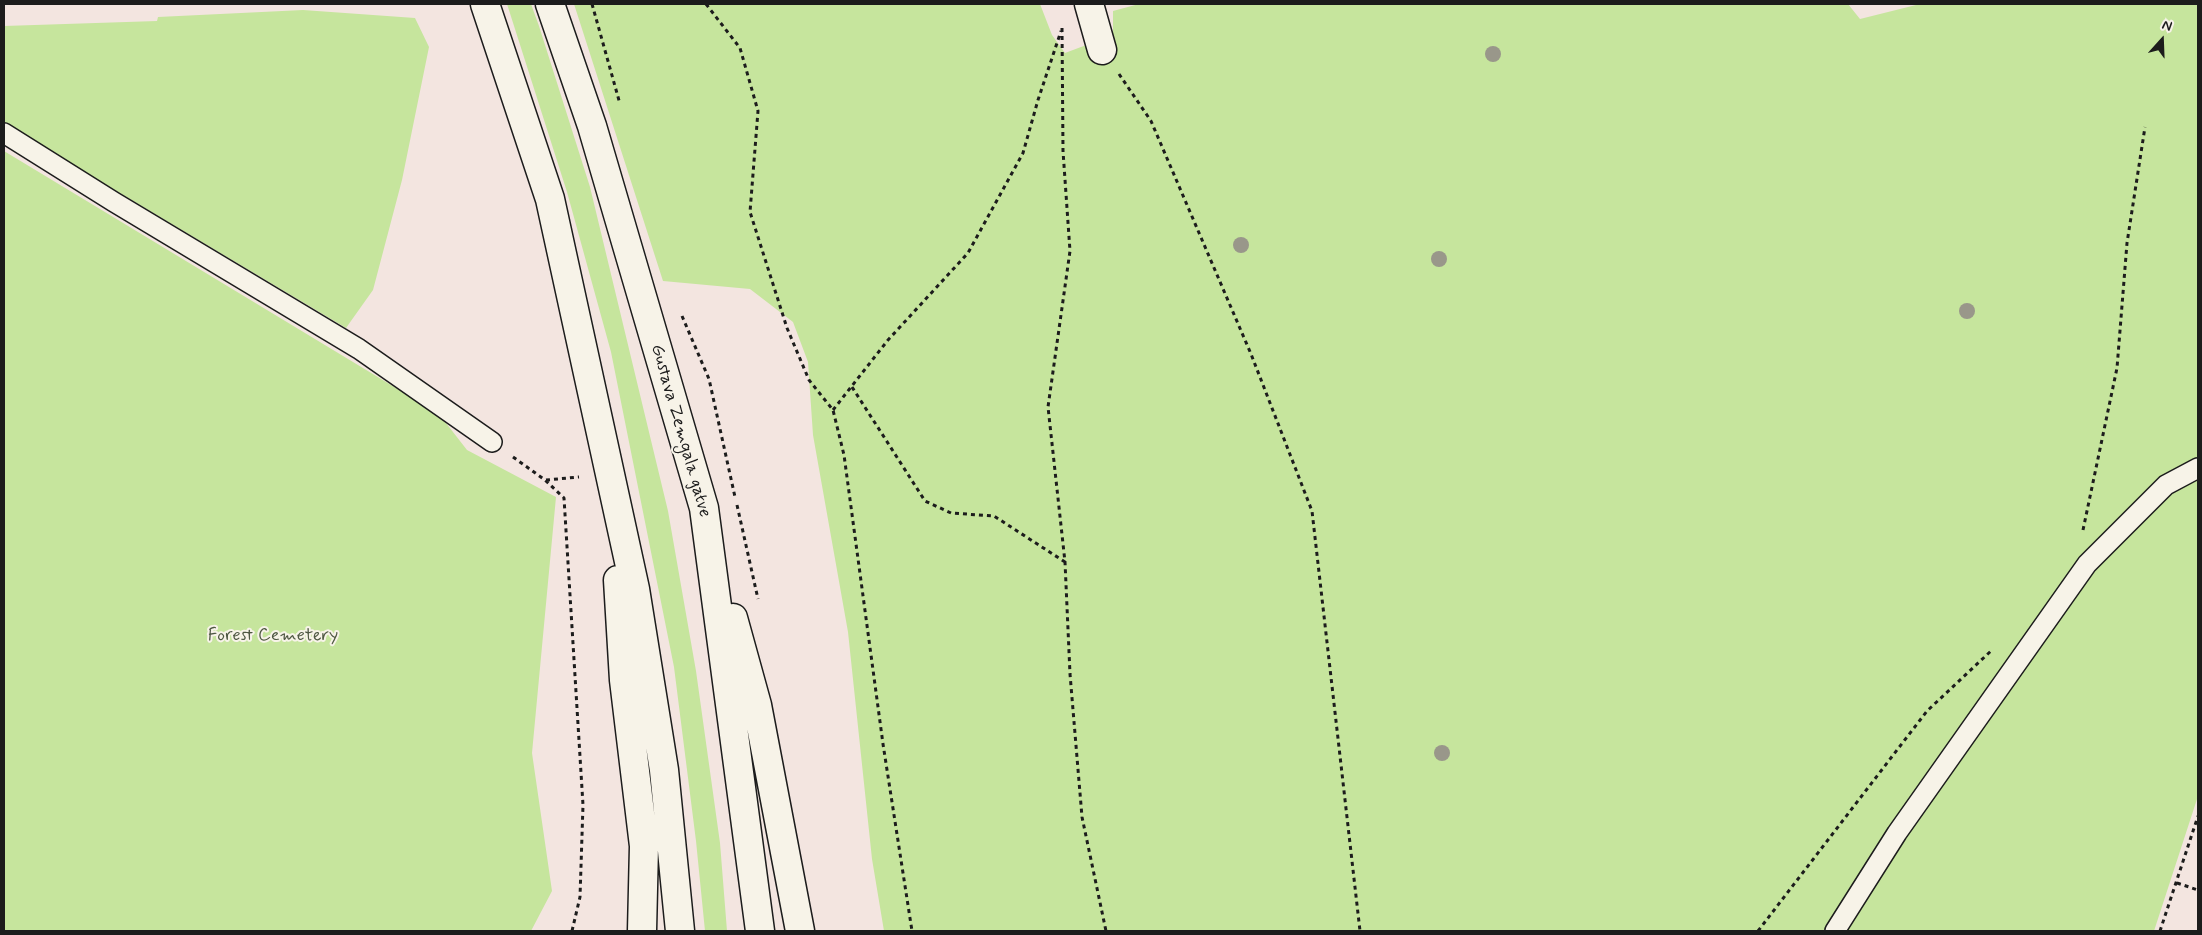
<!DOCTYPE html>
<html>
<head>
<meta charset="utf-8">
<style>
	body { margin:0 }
	#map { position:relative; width:2202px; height:935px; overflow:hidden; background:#f3e5e0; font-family:Mynerve,sans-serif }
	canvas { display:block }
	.frame { position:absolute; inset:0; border:5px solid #1c1c1c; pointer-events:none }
	.north { position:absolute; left:2137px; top:15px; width:50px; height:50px; -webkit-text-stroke:4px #f7f3e8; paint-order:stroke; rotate:20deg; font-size:14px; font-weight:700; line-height:20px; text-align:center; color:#1c1c1c }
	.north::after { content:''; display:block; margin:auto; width:18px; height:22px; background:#1c1c1c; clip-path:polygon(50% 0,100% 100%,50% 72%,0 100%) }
</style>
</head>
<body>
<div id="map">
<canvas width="2202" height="935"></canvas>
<div class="frame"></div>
<div class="north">N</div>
</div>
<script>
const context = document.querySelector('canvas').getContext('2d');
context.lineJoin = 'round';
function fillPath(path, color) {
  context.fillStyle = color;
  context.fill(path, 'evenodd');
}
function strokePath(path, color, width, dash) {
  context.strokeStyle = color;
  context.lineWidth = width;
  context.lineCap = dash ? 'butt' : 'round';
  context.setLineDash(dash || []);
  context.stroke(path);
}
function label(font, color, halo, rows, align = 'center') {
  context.font = font + ' Mynerve,sans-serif';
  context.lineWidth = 4;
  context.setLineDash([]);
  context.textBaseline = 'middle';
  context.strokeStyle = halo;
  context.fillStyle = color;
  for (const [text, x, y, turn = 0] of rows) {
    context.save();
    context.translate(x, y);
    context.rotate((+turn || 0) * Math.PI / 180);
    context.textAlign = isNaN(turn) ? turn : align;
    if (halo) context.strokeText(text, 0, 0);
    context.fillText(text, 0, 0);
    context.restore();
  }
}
const green = new Path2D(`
	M507 4H531L539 26 590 187 668 511 696 671 720 843 727 931H705L696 841 674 667 611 352 567 192Z
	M574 4H1040L1052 35 1065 53 1113 35V11L1139 4H1848L1860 19 1920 4H2198V796L2154 931H884L872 859 848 632 813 435 808 362 793 322 750 289 663 281Z
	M303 10 415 18 429 47 402 180 373 290 346 328 4 124V26L157 21 158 17Z
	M4 151 439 414 467 450 556 497 532 753 552 891 531 931H4Z`);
const path = new Path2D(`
	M592 4 620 104
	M706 4 740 48 758 111 750 212 787 328 809 380 833 410 844 455 883 744 912 931
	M1062 28 1063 151 1070 251 1048 407 1065 562 1070 674 1082 817 1106 931
	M1119 74 1151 121 1251 354 1312 511 1360 931
	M682 316 709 379 735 497
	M852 387 925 501 951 513 994 516 1065 562
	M833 410 888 340 968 253 1023 153 1038 100 1061 31
	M513 457 545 480 564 498 583 805 580 897 572 931
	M546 480 579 477
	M737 505 758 599
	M2083 530 2117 368 2127 243 2145 127
	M2177 883 2198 890
	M1758 931 1927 711 1992 650
	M2160 931 2198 816`);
const service = new Path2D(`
	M4 133 114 202 359 349 492 442
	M1835 931 1897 833 2087 564 2166 485 2198 468`);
const minor = new Path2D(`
	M1089 4 1102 50`);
const primary = new Path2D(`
	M485 4 550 199 635 589 664 770 680 931
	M550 4 592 126 704 508 760 931
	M618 580 624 680 644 846 642 931
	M733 618 757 705 800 931`);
const trees = [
	[1493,54],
	[1241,245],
	[1439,259],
	[1967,311],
	[1442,753]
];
const streetNames = [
	["Gustava Zemgala gatve",680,431,74]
];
const parkNames = [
	["Forest Cemetery",273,636]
];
fillPath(green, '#c6e59d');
strokePath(service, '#1c1c1c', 22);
strokePath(minor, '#1c1c1c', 31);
strokePath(primary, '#1c1c1c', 31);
strokePath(path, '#1c1c1c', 3, [4, 4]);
strokePath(service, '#f7f3e8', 19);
strokePath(minor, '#f7f3e8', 28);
strokePath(primary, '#f7f3e8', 28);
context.fillStyle = '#99978a';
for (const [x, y] of trees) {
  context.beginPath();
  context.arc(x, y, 8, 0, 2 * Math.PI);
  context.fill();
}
label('18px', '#1c1c1c', '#f7f3e8', streetNames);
label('18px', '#4f5843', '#f7f3e8', parkNames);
</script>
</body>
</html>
